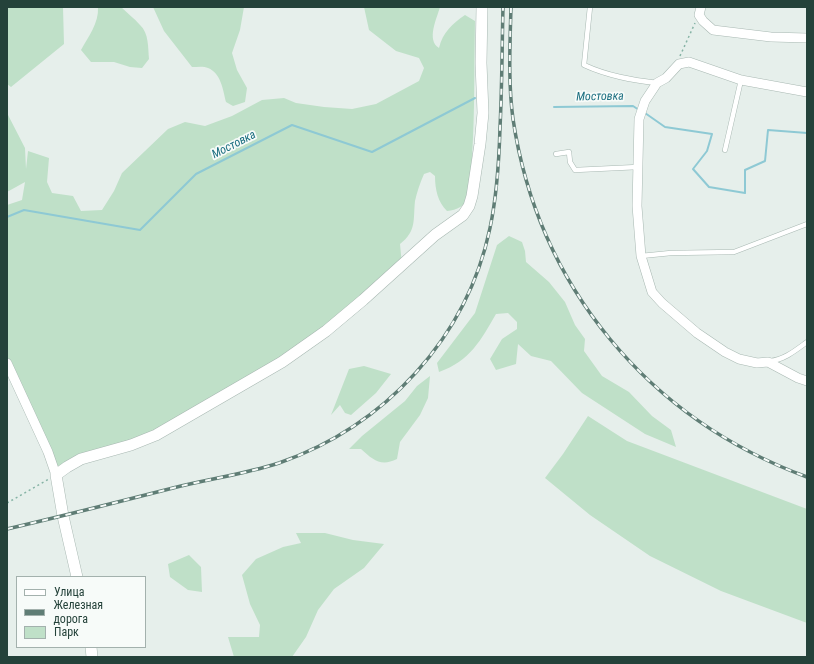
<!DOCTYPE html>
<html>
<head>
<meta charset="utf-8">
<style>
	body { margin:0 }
	#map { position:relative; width:814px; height:664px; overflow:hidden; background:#e6efeb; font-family:"Roboto Condensed",sans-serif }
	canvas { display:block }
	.frame { position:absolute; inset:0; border:8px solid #24423a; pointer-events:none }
	.legend { position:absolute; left:16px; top:576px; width:130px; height:72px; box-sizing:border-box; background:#f7fbf9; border:1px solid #a3b1ad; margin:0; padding:5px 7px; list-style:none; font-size:12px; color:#24423a }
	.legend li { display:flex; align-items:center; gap:8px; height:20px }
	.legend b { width:20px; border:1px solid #a3b1ad }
</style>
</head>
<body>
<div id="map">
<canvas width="814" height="664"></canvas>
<div class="frame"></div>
<ul class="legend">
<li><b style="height:5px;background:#fff"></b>Улица</li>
<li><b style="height:5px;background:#5f7d75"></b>Железная дорога</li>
<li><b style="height:11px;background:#bfe0c8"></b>Парк</li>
</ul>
</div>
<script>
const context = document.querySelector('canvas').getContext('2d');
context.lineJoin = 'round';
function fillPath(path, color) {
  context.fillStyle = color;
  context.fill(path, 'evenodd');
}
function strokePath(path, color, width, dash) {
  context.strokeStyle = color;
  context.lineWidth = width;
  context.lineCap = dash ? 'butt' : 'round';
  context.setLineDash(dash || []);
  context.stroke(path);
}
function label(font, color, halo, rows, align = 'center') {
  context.font = font + ' "Roboto Condensed",sans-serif';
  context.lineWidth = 3.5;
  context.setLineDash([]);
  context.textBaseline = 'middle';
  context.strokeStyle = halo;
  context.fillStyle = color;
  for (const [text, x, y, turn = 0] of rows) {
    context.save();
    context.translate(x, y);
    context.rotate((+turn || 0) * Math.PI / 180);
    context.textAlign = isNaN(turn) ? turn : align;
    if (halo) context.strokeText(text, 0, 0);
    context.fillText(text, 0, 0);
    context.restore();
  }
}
const green = new Path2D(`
	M7 7H63L64 44 11 87 7 84Z
	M98 7H121C127 13 134 18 140 25 149 33 148 48 149 59L142 68 130 67 114 62H91L81 50C88 37 99 23 98 7Z
	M153 7H244L240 30 232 53 237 70 247 88 245 102 233 106 226 102C223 90 221 73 208 68 204 66 197 67 192 67L164 31Z
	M364 7H440C437 18 426 40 439 48 443 32 452 24 465 15L475 21C474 67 475 112 472 157 471 167 472 187 469 197 465 206 457 210 447 211 438 202 435 190 435 176L430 172 424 174C420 183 417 192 415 201 413 219 417 231 400 244L402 265 326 331 172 426 56 475 7 363V205L22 200 25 182 7 192V113L25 148 26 169 28 151 49 158 47 182 52 193 73 196 81 211 102 210 114 191 122 173 168 129 185 122 205 126 232 116 262 100 284 98 296 103 324 107 352 109 376 104 419 81 424 68 419 58 396 51 369 30Z
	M509 236 522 242 525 251 526 262 549 282 565 302 575 325 585 339 584 351 602 376 629 392 652 416 671 430 676 447 645 434 582 393 551 361 531 356 518 344 516 364 496 370 490 359 502 339 517 329V322L508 313 496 314C481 340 470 361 439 372L437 363 475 313 497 245Z
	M364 366 391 374 376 393 351 415 345 413 340 405 331 415 349 369Z
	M430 376 428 398 420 415 400 442 397 459C381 467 373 460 361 449H349L362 436 405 401 417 386Z
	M588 416 627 441 807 509V623L721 591 650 556 590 515 545 478 563 454Z
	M296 533H325L353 540 384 544 364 568 334 589 318 610 306 637 292 657H233H234L228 637H259L260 625 250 604 242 575 256 559 283 547 301 543Z
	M189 555 201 567 202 592 188 590 170 577 168 564Z`);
const stream = new Path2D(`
	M554 107 633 106 639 110
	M645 113 665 127 712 134 707 151 693 169 709 187 745 193V170L765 161 768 130 807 133
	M7 217 24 210 140 230 196 174 292 125 372 152 475 98`);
const path = new Path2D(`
	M680 56 695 23
	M7 503 49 479`);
const service = new Path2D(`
	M590 7 584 65C608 76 632 80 657 83
	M725 150 741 80
	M556 154 569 152 570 162 575 170 638 167
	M641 256 671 253 734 252 807 224
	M770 361C784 360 796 350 807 342`);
const minor = new Path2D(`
	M701 7 699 15 703 21 713 30 771 37 807 38
	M807 92 741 80 689 62 679 64 666 78 657 83 645 101 639 119 637 206 641 256 652 292 662 303 697 333 725 352 739 359 757 363 768 362 798 378 807 381
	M7 363 48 452 56 475`);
const tertiary = new Path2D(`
	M77 577 63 516 56 475 67 467 81 459 131 445 156 435 282 362 326 331 363 300 435 235 463 215 469 206 472 196 480 144 483 113 481 63 482 7
	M91 647 92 657`);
const rail = new Path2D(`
	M511 7C510 44 508 82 513 119 538 287 649 419 807 477
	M7 529C63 516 118 502 173 488 209 479 245 474 279 463 385 426 467 338 490 228 497 195 499 162 500 128 502 88 502 47 503 7`);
const waterNames = [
	["Мостовка",600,97,-1],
	["Мостовка",234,145,-27]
];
fillPath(green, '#bfe0c8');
strokePath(stream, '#8ec9d4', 2);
strokePath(service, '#a8b8b2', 5.5);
strokePath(minor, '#a8b8b2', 10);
strokePath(tertiary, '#a8b8b2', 12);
strokePath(path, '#86b3a5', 1.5, [2, 3]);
strokePath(service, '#fff', 4.5);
strokePath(minor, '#fff', 9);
strokePath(tertiary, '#fff', 11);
strokePath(rail, '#5f7d75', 3.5);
strokePath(rail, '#f7fbf9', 2, [6]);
label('italic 12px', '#1c6f80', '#f7fbf9', waterNames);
</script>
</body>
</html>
